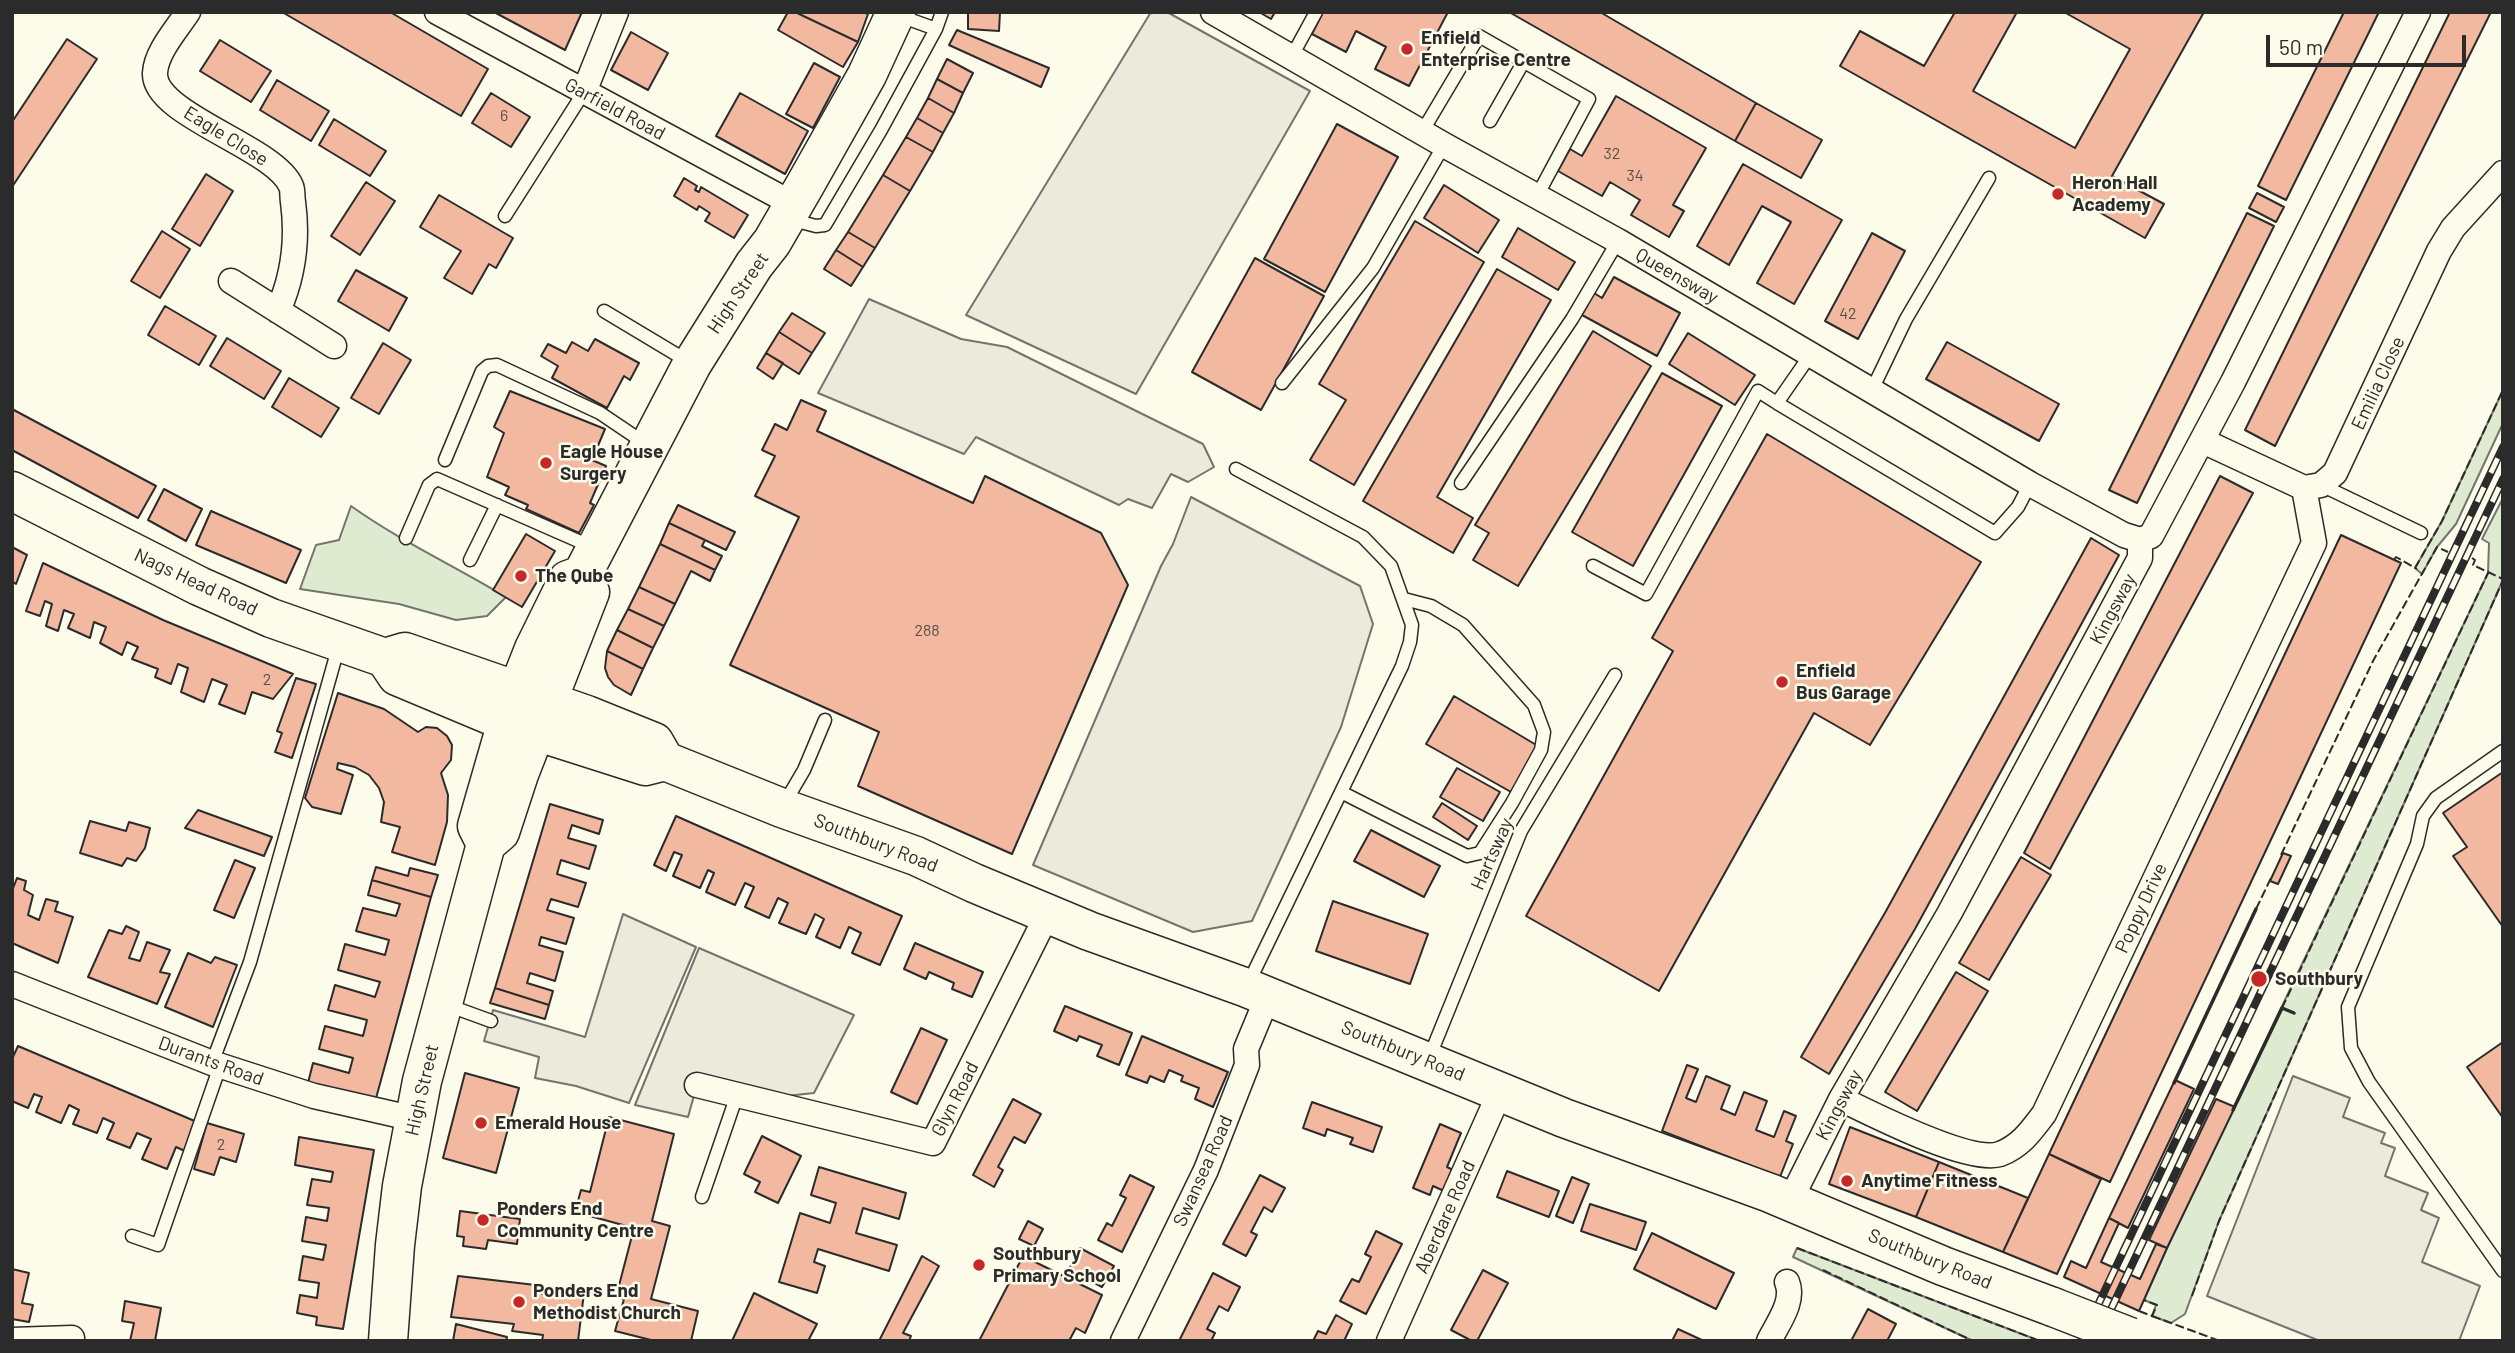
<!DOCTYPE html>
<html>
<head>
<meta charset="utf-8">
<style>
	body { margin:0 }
	#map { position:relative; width:2515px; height:1353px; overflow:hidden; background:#fdfbea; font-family:Barlow,sans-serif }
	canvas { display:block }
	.frame { position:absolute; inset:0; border:14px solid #2b2b2b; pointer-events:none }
	.scale { position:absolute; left:2266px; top:35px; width:200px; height:32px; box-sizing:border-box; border:4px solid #2b2b2b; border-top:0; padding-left:9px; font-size:21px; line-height:24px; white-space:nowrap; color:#2b2b2b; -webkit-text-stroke:5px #fdfbea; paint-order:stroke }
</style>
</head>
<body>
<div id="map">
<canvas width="2515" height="1353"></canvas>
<div class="frame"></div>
<div class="scale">50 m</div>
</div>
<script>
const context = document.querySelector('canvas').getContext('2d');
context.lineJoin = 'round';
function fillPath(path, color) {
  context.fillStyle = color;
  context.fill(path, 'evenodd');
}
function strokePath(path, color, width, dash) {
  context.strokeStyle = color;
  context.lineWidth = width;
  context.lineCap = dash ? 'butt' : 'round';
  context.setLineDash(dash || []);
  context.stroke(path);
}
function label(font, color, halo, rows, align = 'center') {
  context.font = font + ' Barlow,sans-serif';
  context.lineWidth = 5;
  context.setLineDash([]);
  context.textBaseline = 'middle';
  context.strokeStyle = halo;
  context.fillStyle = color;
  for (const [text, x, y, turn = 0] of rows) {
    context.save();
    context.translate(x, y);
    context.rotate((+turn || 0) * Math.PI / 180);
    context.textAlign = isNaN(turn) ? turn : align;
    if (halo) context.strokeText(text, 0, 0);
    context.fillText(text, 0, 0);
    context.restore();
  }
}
const green = new Path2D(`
	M2503 390V423L2456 524 2437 547 2422 574 2415 568 2442 521Z
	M2503 498V580L2219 1221 2185 1314 2171 1323 2152 1316 2156 1305 2144 1300 2167 1248 2488 573 2489 543 2482 539Z
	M351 506C400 541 455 566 506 597L487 616 456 620 399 604 300 589 316 545 339 540Z
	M1797 1248 2040 1341H1973L1793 1257Z`);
const parking = new Path2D(`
	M1151 12H1167L1310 91 1136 394 966 315Z
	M869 299 961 339 1007 347 1203 444 1214 467 1188 482 1171 474 1152 508 1128 499 1119 505 976 437 964 454 818 393Z
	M1191 497 1360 586 1373 624 1341 727 1252 921 1193 932 1033 865 1161 566 1173 544Z
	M623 914 696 947 629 1103 576 1086 535 1078 539 1057 484 1041 493 1010 585 1037Z
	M699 948 854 1015 814 1093 786 1096 700 1074 688 1117 635 1105Z
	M2293 1076 2350 1098 2343 1117 2385 1133 2381 1143 2395 1148 2385 1176 2428 1193 2421 1210 2439 1218 2422 1262 2480 1286 2459 1341H2320L2207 1296Z`);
const building = new Path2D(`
	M282 12H390L488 69 461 116Z
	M494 12H582L565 50Z
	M788 12H795L858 42 843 67 778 30Z
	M795 12H862L868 14 858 42Z
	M968 12H1000L999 31 968 29Z
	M1259 12H1275L1271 19Z
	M1323 12H1448L1409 86 1375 69 1386 47 1356 31 1346 52 1312 34Z
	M1509 12H1600L1756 103 1735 141Z
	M1955 12H2017L1973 91 2075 148 2130 49 2064 12H2204L2112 176 2164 204 2145 238 1840 66 1860 31 1924 66Z
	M2344 12H2379L2286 200 2258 186Z
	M2450 12H2491L2275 446 2245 430Z
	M957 30 1049 68 1041 87 949 45Z
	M631 32 668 53 648 90 611 70Z
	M67 39 97 59 12 187V122Z
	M220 40 271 71 251 102 200 71Z
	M947 59 973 73 963 93 937 79Z
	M814 63 840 77 813 128 786 114Z
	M937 79 963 93 954 113 928 98Z
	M277 80 329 111 311 141 260 110Z
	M491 93 530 117 511 147 472 123Z
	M740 93 808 131 785 174 716 136Z
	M1616 96 1706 148 1673 205 1684 211 1669 237 1631 215 1640 200 1610 182 1602 196 1558 171 1570 149 1582 156Z
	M928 98 954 113 943 133 917 118Z
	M1756 103 1822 140 1801 178 1735 141Z
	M917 118 943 133 933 152 906 137Z
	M334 119 386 151 370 176 319 145Z
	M1337 124 1398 157 1325 292 1264 259Z
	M906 137 933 152 910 191 883 175Z
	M1743 164 1842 220 1794 304 1757 283 1791 222 1762 206 1729 265 1697 246Z
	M206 174 233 191 200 246 172 229Z
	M883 175 910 191 875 248 848 232Z
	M684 178 697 186 695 190 699 192 701 187 748 215 734 238 705 221 710 213 699 206 697 210 674 196Z
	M366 182 395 201 360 255 331 236Z
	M1444 185 1499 220 1478 253 1424 218Z
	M2257 193 2284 207 2276 222 2249 208Z
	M439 195 513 238 496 268 489 264 472 294 444 278 461 251 420 227Z
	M2247 213 2274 226 2137 503 2109 490Z
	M1415 221 1484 262 1354 485 1310 460 1346 400 1319 384Z
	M1518 228 1575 262 1558 290 1502 257Z
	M162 231 190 249 160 298 131 281Z
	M848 232 875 248 863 267 836 250Z
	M1872 233 1905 251 1858 339 1825 321Z
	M836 250 863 267 851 286 824 269Z
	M1255 258 1324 296 1261 410 1192 372Z
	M1497 269 1551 300 1437 497 1473 518 1453 553 1363 501Z
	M356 270 407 298 389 331 338 301Z
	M1614 277 1680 313 1657 356 1582 315 1594 293 1602 298Z
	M165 306 216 336 199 365 148 335Z
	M792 313 825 333 812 353 779 332Z
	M1593 331 1651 366 1518 586 1473 560 1489 533 1475 525Z
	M779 332 812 353 799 374 766 353Z
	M1688 333 1755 375 1735 405 1669 364Z
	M227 338 281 371 264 399 210 366Z
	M595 339 639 363 630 380 624 376 607 408 552 378 558 366 541 356 548 344 566 353 572 342 588 351Z
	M1947 342 2059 404 2039 441 1926 379Z
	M383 343 411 360 379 414 351 398Z
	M766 353 783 363 773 379 757 368Z
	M1662 373 1722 406 1633 566 1572 532Z
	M289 378 339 408 321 437 272 407Z
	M510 391 605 429 592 460 606 466 590 503 594 505 579 533 526 509 528 505 505 495 509 487 487 477 504 433 494 427Z
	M801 400 826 411 817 431 973 503 985 476 1101 533 1128 585 1012 854 858 786 879 732 730 665 799 517 755 496 775 456 762 450 775 424 787 430Z
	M12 409 156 486 138 518 12 450Z
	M1767 434 1981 562 1870 745 1814 713 1659 991 1526 916 1673 651 1652 638Z
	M2220 476 2253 493 2050 869 2024 853Z
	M164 489 202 509 186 541 148 520Z
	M678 505 735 532 726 550 669 523Z
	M211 511 301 550 286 583 196 545Z
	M669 523 705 540 702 546 722 556 715 570 660 544Z
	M526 534 555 551 522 607 493 590Z
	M2341 535 2401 563 2110 1182 2049 1154Z
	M2091 538 2119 555 1915 929 1829 1074 1801 1057 1886 911Z
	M660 544 715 570 710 581 691 571 675 604 639 587Z
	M12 547 27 555 16 584 12 581Z
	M43 563 163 620 293 674 273 699 252 692 245 714 219 704 227 685 212 679 204 702 181 692 188 668 178 664 171 684 155 677 158 669 132 659 138 647 127 642 122 655 100 643 106 627 94 622 90 638 68 628 74 614 64 610 58 631 46 626 52 604 45 601 40 616 26 611Z
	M639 587 675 604 664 626 628 609Z
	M628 609 664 626 653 648 617 630Z
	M617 630 653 648 643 669 607 651Z
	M607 651 643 669 631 695 614 685 608 677 605 668Z
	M296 678 316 684 292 758 275 752 282 733 277 731Z
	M338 693 384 709 418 732 426 727 437 728 447 736 452 745 451 760 441 773 448 795 447 822 435 865 392 852 400 827 381 822 384 802 379 788 369 775 355 767 338 763 337 769 353 775 341 814 312 807 305 798Z
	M1454 696 1538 746 1511 792 1426 744Z
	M1457 768 1500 792 1483 821 1440 797Z
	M2503 772V927L2453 856 2467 847 2443 813Z
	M1442 803 1477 826 1468 840 1433 817Z
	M550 804 603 820 599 834 572 825 568 838 596 846 589 869 561 860 557 874 586 883 578 907 551 899 547 910 574 918 566 944 541 937 539 945 563 952 555 981 530 973 527 983 553 991 549 1005 495 988Z
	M198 810 272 837 264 856 185 828Z
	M676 816 902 916 880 965 852 953 861 933 849 927 840 948 816 937 824 919 815 914 806 934 779 923 788 903 778 898 769 918 745 907 754 887 745 883 735 905 706 892 714 873 708 870 700 888 673 876 682 855 674 852 666 871 654 865Z
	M90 821 126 831 129 822 150 828 145 848 136 861 127 858 122 866 80 853Z
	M1371 830 1440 866 1424 897 1354 861Z
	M2283 853 2291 856 2278 884 2270 881Z
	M2021 857 2051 875 1989 980 1959 963Z
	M235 860 255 868 234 918 214 910Z
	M376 867 408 876 410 868 438 875 431 897 372 880Z
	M17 878 26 881 24 890 33 895 28 915 39 920 46 899 58 902 55 911 73 917 58 963 12 943V891Z
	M372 880 431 897 375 1102 308 1083 313 1063 349 1073 353 1058 319 1049 325 1026 363 1036 367 1020 328 1010 335 985 375 997 380 982 338 970 345 944 385 955 389 940 356 931 363 908 396 916 400 904 368 895Z
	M1333 901 1428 934 1410 984 1316 951Z
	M126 926 139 932 129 958 140 961 147 942 170 950 160 972 170 974 157 1004 88 977 109 930 122 934Z
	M915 943 983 972 972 997 952 989 954 983 929 972 926 979 904 969Z
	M188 953 211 963 215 957 237 965 213 1027 165 1007Z
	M1956 972 1988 991 1917 1111 1885 1092Z
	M495 988 549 1005 545 1019 490 1003Z
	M1065 1006 1132 1033 1119 1065 1097 1056 1102 1045 1079 1036 1077 1041 1054 1031Z
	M921 1028 947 1040 917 1104 891 1092Z
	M1142 1036 1228 1072 1213 1107 1195 1099 1199 1088 1181 1081 1183 1076 1169 1070 1164 1082 1150 1076 1147 1083 1126 1075Z
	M2503 1042V1118L2467 1067Z
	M18 1046 197 1122 185 1151 176 1147 167 1169 142 1159 151 1139 137 1133 130 1148 107 1139 114 1123 103 1118 97 1133 73 1124 79 1110 69 1105 61 1123 36 1112 42 1097 34 1094 28 1108 12 1101V1059Z
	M1687 1065 1698 1069 1686 1098 1696 1102 1706 1076 1730 1086 1721 1109 1735 1115 1744 1092 1767 1101 1756 1130 1774 1137 1784 1111 1796 1116 1786 1141 1793 1144 1780 1177 1662 1131Z
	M465 1073 519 1088 496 1173 443 1158Z
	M2175 1080 2194 1089 2128 1228 2109 1218Z
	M1013 1099 1041 1114 1025 1143 1014 1137 998 1167 1003 1170 994 1187 973 1175Z
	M2216 1099 2235 1107 2167 1248 2149 1240Z
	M1312 1102 1382 1127 1373 1152 1350 1144 1353 1138 1327 1129 1325 1136 1303 1128Z
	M609 1117 674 1134 652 1221 670 1226 651 1299 698 1311 691 1341H655L615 1331 624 1299 616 1297 634 1228 575 1212 581 1190 590 1192Z
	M207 1123 244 1134 236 1162 220 1157 214 1175 194 1169Z
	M1440 1124 1461 1133 1447 1167 1453 1170 1444 1191 1433 1186 1430 1195 1413 1188Z
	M1850 1127 1939 1162 1916 1217 1829 1184Z
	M762 1136 801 1156 778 1203 755 1192 760 1182 744 1174Z
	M299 1137 374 1150 343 1329 316 1325 317 1317 297 1313 300 1295 317 1298 319 1283 299 1280 303 1256 323 1260 326 1245 302 1241 306 1217 327 1221 329 1208 307 1205 312 1179 331 1182 333 1172 295 1165Z
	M2049 1154 2101 1179 2057 1274 2003 1252Z
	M1939 1162 2028 1198 2003 1252 1916 1217Z
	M819 1167 906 1193 899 1219 863 1208 856 1233 897 1245 889 1271 818 1249 814 1262 825 1266 817 1293 779 1282 800 1213 830 1223 836 1203 811 1195Z
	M1507 1171 1559 1191 1549 1217 1497 1197Z
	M1130 1175 1154 1187 1122 1252 1098 1240 1107 1223 1112 1226 1126 1198 1120 1195Z
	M1260 1175 1285 1188 1272 1212 1264 1207 1251 1232 1257 1235 1246 1256 1223 1244Z
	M1572 1177 1589 1184 1573 1223 1556 1216Z
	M1590 1204 1646 1222 1636 1250 1581 1231Z
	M460 1211 520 1219 517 1244 488 1240 486 1249 463 1246 464 1237 457 1236Z
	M2109 1218 2119 1223 2101 1262 2140 1279 2156 1244 2167 1248 2139 1311 2064 1277 2071 1261 2086 1268Z
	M1028 1221 1043 1229 1034 1246 1019 1239Z
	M1376 1231 1402 1244 1366 1314 1340 1301 1352 1279 1359 1282 1371 1257 1365 1254Z
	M1652 1233 1734 1273 1716 1309 1634 1269Z
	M1080 1248 1114 1266 1102 1287 1069 1269Z
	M922 1256 939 1266 903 1333 911 1336 909 1341H879Z
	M1023 1256 1102 1295 1085 1333 1076 1328 1069 1341H979Z
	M12 1269 29 1273 22 1303 33 1305 29 1322 12 1319Z
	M1483 1270 1508 1283 1477 1341H1472L1451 1330Z
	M1213 1273 1240 1287 1228 1311 1219 1306 1207 1329 1215 1333 1211 1341H1179Z
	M458 1276 544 1286 542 1294 558 1295 560 1286 584 1293 578 1341H542L543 1335 512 1331 514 1324 451 1317Z
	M754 1293 817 1324 808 1341H732Z
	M125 1301 161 1308 155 1341H130L134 1323 122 1321Z
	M1868 1309 1896 1324 1887 1341H1851Z
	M1336 1315 1352 1324 1344 1341H1313L1318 1331 1326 1334Z
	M456 1324 507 1337 506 1341H453Z
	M1678 1329 1704 1341H1672Z`);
const lane = new Path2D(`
	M900 16 936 29
	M1292 56 1316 12
	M1490 121 1524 61
	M1422 132 1479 36 1589 99 1537 196
	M505 216 584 92
	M789 219 816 226 825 225 881 130 936 29 942 12
	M604 311 689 362
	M1282 383 1373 268 1444 145
	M1871 392 1906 319 1989 178
	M1777 403 1995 533 2018 507 2030 484
	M445 460 482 371 488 366 497 365 600 413 646 444
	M1236 469 1363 537 1391 566 1412 625 1410 642 1402 666 1248 984
	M1461 483 1572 319 1618 241
	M2321 485 2421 533
	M406 538 429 485 437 479 592 547
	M470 560 497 505
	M1593 566 1646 594 1758 391 1777 403 1811 354
	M2503 751 2436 798 2423 816 2417 844 2348 1007 2351 1048 2369 1082 2503 1271
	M1341 792 1467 856 1480 853 1512 803 1541 750 1544 732 1534 705 1463 625 1431 606 1404 599
	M784 804 804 770 825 720
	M447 1005 491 1021
	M1429 1058 1521 831 1615 675
	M212 1063 250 962 339 645
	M702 1197 737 1095
	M132 1236 158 1245 220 1066`);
const street = new Path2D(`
	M188 12C177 29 156 52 155 73 153 115 275 147 291 186 293 190 292 197 293 202 298 239 293 277 278 311
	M437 12 793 204
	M1213 12 1444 145 1618 241 2030 484 2124 535 2140 540
	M584 92 616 12
	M231 281 334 346
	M2203 441 2304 488 2321 485 2335 473 2439 251 2453 228 2503 173
	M2140 540 2151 536 2233 382 2418 12
	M12 984 212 1063 314 1096 415 1119
	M697 1085 933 1143 1048 913
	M1841 1099C1872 1114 1969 1164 2000 1154 2021 1146 2031 1131 2044 1114L2314 543 2304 488
	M1790 1201 1841 1099 1949 914 2140 558V540
	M12 1340 72 1338
	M1123 1341 1206 1170 1247 1065 1246 1049 1268 996
	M1389 1341 1500 1092
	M1769 1341C1778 1323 1795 1301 1787 1282`);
const primary = new Path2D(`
	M12 491 199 586 271 618 385 658 397 676 507 722 645 766 665 761 782 808 916 856 974 883 1089 931 1247 988 1564 1118 1770 1193 1943 1266 2053 1307
	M385 658 405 652 587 715 654 742 665 761
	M486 844 477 826 507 722 517 692 534 649 568 580 582 575 692 364 754 265 772 242 805 185 867 75 896 12
	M388 1341 395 1245 402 1186 422 1081 486 844 500 832 519 774 590 592 582 575`);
const rail = new Path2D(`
	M2081 1341 2503 447
	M2096 1341 2503 479`);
const primaryBridge = new Path2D(`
	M2053 1307 2130 1337`);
const fence = new Path2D(`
	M2472 558 2475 560 2473 565 2503 579
	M2394 560 2396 557 2417 569
	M2415 568 2442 521 2503 390
	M2281 855 2373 661 2437 547 2448 552
	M2256 909 2271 878
	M2282 1008 2488 573
	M1797 1248 2040 1341
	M1823 1270 1973 1341
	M2192 1296 2219 1221 2503 580
	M2139 1311 2152 1316 2157 1305 2144 1300
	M2152 1316 2220 1341`);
const wall = new Path2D(`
	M2174 1083 2256 909
	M2233 1110 2282 1008 2294 1013`);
const markers = [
	[1407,49,7,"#c62828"],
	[2058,194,7,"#c62828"],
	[546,463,7,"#c62828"],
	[521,576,7,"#c62828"],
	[1782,682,7,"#c62828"],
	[2259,979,9,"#c62828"],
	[481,1123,7,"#c62828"],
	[1847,1181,7,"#c62828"],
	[483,1220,7,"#c62828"],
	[979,1265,7,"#c62828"],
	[519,1302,7,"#c62828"]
];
const numberNames = [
	["6",504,116],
	["32",1612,154],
	["34",1635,176],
	["42",1848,314],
	["288",927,631],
	["2",267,680],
	["2",221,1145]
];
const poiNames = [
	["Enfield",1421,38],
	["Enterprise Centre",1421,60],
	["Heron Hall",2072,183],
	["Academy",2072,205],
	["Eagle House",560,452],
	["Surgery",560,474],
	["The Qube",535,576],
	["Enfield",1796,671],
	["Bus Garage",1796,693],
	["Southbury",2275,979],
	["Emerald House",495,1123],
	["Anytime Fitness",1861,1181],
	["Ponders End",497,1209],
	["Community Centre",497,1231],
	["Southbury",993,1254],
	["Primary School",993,1276],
	["Ponders End",533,1291],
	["Methodist Church",533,1313]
];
const streetNames = [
	["Garfield Road",615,109,28],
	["Eagle Close",226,136,32],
	["Queensway",1677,276,30],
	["High Street",738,293,-56],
	["Emilia Close",2378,383,-65],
	["Nags Head Road",196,582,25],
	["Kingsway",2113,609,-62],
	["Southbury Road",876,843,21],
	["Hartsway",1492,854,-66],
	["Poppy Drive",2141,908,-65],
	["Southbury Road",1403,1051,22],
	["Durants Road",211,1061,20],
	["High Street",422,1090,-77],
	["Glyn Road",955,1099,-63],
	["Kingsway",1839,1105,-62],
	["Swansea Road",1203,1171,-66],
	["Aberdare Road",1445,1217,-66],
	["Southbury Road",1930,1259,22]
];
fillPath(green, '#deebd1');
strokePath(green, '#74746e', 2);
fillPath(parking, '#eceadb');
strokePath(parking, '#74746e', 2);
fillPath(building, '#f2b8a0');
strokePath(building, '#2b2b2b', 2);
strokePath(lane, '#2b2b2b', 15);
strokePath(street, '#2b2b2b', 27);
strokePath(primary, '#2b2b2b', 41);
strokePath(lane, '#fdfbea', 12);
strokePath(street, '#fdfbea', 24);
strokePath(primary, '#fdfbea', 38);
strokePath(rail, '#2b2b2b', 8);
strokePath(rail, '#fdfbea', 5, [16]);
strokePath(primaryBridge, '#2b2b2b', 41, []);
strokePath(primaryBridge, '#fdfbea', 38);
strokePath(fence, '#2b2b2b', 2, [9, 3.5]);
strokePath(wall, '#2b2b2b', 3.5);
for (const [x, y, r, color] of markers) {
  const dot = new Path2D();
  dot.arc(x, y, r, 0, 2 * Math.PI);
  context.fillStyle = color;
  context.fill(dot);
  strokePath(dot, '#fdfbea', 2.5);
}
label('16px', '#5d4e48', null, numberNames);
label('bold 19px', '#2b2b2b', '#fdfbea', poiNames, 'left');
label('19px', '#2b2b2b', '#fdfbea', streetNames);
</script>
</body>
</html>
